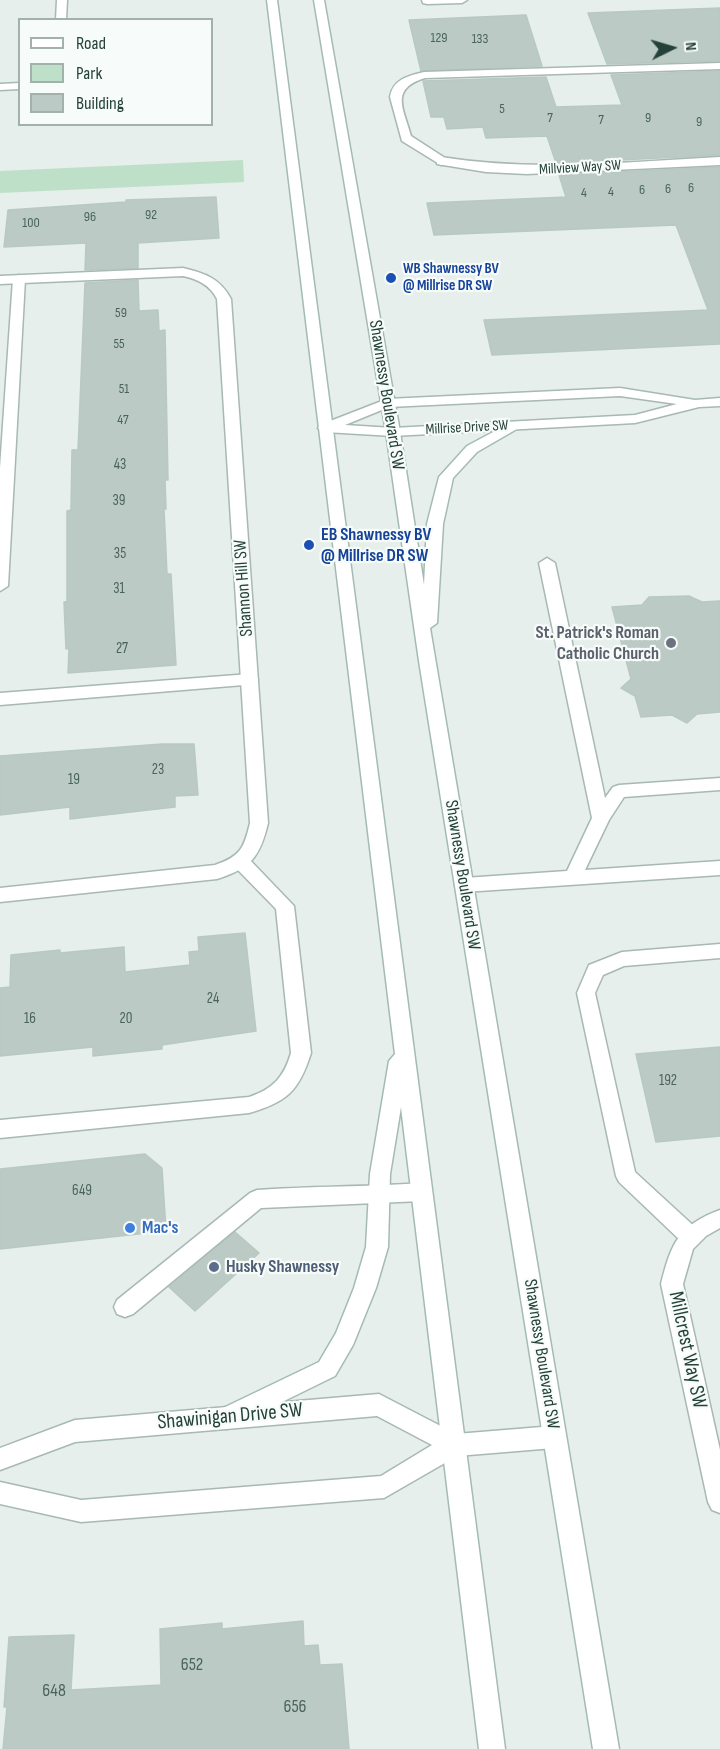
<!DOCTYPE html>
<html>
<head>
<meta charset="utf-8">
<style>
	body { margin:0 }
	#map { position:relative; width:720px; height:1749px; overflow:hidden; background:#e6efeb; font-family:"Sofia Sans Condensed",sans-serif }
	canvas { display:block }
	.legend { position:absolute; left:18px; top:18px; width:195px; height:108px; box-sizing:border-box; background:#f7fbf9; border:2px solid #a3b1ad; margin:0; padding:8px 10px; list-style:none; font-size:18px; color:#24423a }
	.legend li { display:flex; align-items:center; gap:12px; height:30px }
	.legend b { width:30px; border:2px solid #a3b1ad }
	.north { position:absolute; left:642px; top:18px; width:60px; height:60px; -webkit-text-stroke:4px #f7fbf9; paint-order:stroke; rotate:85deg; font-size:16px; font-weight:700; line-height:24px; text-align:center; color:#24423a }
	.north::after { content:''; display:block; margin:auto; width:21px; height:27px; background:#24423a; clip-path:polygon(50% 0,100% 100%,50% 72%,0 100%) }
</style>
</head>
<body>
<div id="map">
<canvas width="720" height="1749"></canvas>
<ul class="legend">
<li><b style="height:8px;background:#fff"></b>Road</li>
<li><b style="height:16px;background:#bfe0c8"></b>Park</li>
<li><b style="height:16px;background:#bbcac4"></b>Building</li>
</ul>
<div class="north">N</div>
</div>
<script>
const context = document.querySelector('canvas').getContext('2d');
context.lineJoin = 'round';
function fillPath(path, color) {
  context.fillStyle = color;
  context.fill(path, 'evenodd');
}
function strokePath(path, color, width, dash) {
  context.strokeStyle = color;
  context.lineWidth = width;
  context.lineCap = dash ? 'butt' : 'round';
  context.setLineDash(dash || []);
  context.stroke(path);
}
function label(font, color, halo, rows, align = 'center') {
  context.font = font + ' "Sofia Sans Condensed",sans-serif';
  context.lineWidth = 4.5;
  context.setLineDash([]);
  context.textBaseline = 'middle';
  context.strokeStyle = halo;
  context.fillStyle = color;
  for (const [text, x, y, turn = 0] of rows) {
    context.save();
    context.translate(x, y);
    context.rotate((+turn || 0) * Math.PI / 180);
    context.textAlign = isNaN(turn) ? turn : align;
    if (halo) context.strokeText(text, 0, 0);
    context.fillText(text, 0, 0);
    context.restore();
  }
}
const green = new Path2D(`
	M243 160 244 182 0 193V171Z`);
const building = new Path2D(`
	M720 8V61L607 64 588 13Z
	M526 15 542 66 421 71 409 20Z
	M720 71V155L580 162 556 163 547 136 486 138 483 127 447 129 444 117H431L423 81 546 77 556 107 622 105 611 75Z
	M720 167V344L492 355 484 320 708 310 676 225 434 235 427 203 566 197 559 175Z
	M216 197 219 238 138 243V268L85 270 86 243 4 247 8 210 126 202V200Z
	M138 280 139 311 158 310 159 331 165 330 168 480H165L166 509H164L167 574H171L176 665 68 673 69 648 66 649 64 602H67V511L71 510 72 450H78L85 283Z
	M689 596 702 602 720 601V712L697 714 687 723 672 715 641 717 635 696 621 688 631 679 612 607 642 605 649 597Z
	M162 744H194L198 795 175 796V807L70 819V807L0 815V756Z
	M245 933 256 1031 162 1045V1049L93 1056V1047L0 1056V988L10 987 11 955 60 950V953L124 947 125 972 190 965 189 952 199 951 198 937Z
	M720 1047V1136L656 1142 636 1054Z
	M145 1154 162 1168 166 1231 0 1249V1169Z
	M235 1232 259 1253 195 1311 169 1287Z
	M303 1621 304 1646 318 1645 320 1665 342 1664 349 1749H3L7 1707H4L9 1637 74 1635 71 1690 161 1685 160 1629 222 1623V1629Z`);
const service = new Path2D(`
	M720 63V69L425 78C389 89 404 109 411 136L445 158V164L441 165 402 141 390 97C393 79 408 76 424 72Z
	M19 275 25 279 8 586 0 591V468L13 279Z
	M547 558 555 563 605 798 613 787 619 785 720 778V790L624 797 609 820 585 870 720 861V875L464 892 458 890 455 885 458 880 464 878 567 871 592 818 539 563Z
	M250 674 256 676 258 680 256 684 0 705V693Z
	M242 856 248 858 294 906 311 1053C299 1091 287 1102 249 1113L0 1138V1120L249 1097C273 1089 284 1077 291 1053L276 909 236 868 233 863 236 858Z
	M720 944V958L624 966 603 975 595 993 635 1172 696 1228 700 1235 696 1242 689 1244 682 1242 619 1182 616 1176 577 993 589 965 622 952Z
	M422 1183 429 1186 432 1192 429 1198 422 1201 261 1208 133 1314 125 1317 117 1314 114 1307 117 1300 250 1193 257 1190C312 1186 367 1187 422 1183Z`);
const minor = new Path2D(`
	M57 0H67L66 20H56Z
	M422 0H467L462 3 427 4 423 3Z
	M20 83V89L0 90V84Z
	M441 157C534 172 627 162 720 157V165L527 174 486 172 437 164V158Z
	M183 268C204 273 220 278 231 299L268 823C260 857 251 868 217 879L0 902V888L215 865C241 856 244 848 250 823L217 299C210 285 198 279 183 276L0 284V276Z
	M620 388 695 400 720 398V406L699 407 635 423 393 436 325 432 318 428 320 425 387 399ZM620 396 677 404 635 415 393 428 345 425 389 407Z
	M720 1210V1228L706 1236 693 1249 683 1284 720 1450V1513L712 1510 708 1502 661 1284C671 1243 679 1225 720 1210Z`);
const tertiary = new Path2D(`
	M379 1394 456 1434 554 1426 562 1429 565 1437 562 1445 554 1448 457 1456 384 1498 81 1522 0 1504V1482L81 1500 381 1476 432 1445 377 1416 75 1442 0 1470V1448L75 1420Z`);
const secondary = new Path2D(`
	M267 0H277L505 1749H479L401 1107 390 1174 388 1247 376 1288 353 1345 335 1376 227 1429 219 1426 216 1418 219 1410 319 1362 336 1333 354 1288 366 1247 370 1174 389 1061 395 1054Z
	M314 0H324L400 432 424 585 427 524 439 477 467 446 510 423H520L522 426 477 452 453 478 443 524 437 623 430 628 619 1749H593L419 661 386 432Z`);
const markers = [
	[391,278,6,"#1a4fb4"],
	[309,545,6,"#1a4fb4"],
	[671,643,6,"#6b7280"],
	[130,1228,6,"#3f7fe0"],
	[214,1267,6,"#5c6f8a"]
];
const farNumbernames = [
	["129",439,38],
	["133",480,39],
	["5",502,109],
	["7",550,118],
	["9",648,118],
	["7",601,120],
	["9",699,122],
	["6",691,188],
	["6",668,189],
	["6",642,190],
	["4",611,192],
	["4",584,193],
	["92",151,215],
	["96",90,217],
	["100",31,223],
	["59",121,313],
	["55",119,344],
	["51",124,389],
	["47",123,420]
];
const farStreetnames = [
	["Millview Way SW",580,168,-3],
	["Millrise Drive SW",467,428,-3]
];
const farTransitnames = [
	["WB Shawnessy BV",403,269],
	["@ Millrise DR SW",403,286]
];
const numberNames = [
	["43",120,465],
	["39",119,501],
	["35",120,554],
	["31",119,589],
	["27",122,649],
	["23",158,770],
	["19",74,780],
	["24",213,999],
	["16",30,1019],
	["20",126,1019],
	["192",668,1081],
	["649",82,1191]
];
const streetNames = [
	["Shawnessy Boulevard SW",386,395,81],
	["Shannon Hill SW",244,588,-94],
	["Shawnessy Boulevard SW",462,875,81],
	["Shawnessy Boulevard SW",541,1354,81]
];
const transitNames = [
	["EB Shawnessy BV",321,535],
	["@ Millrise DR SW",321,556]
];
const worshipNames = [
	["St. Patrick's Roman",659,633],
	["Catholic Church",659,654]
];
const shopNames = [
	["Mac's",142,1228]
];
const serviceNames = [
	["Husky Shawnessy",226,1267]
];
const nearNumbernames = [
	["652",192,1665],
	["648",54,1691],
	["656",295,1707]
];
const nearStreetnames = [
	["Millcrest Way SW",687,1350,78],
	["Shawinigan Drive SW",230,1417,-5]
];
fillPath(green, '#bfe0c8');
fillPath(building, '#bbcac4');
strokePath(building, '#b8c9c2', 1.5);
strokePath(service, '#a8b8b2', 3);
strokePath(minor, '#a8b8b2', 3);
strokePath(tertiary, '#a8b8b2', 3);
strokePath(secondary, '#a4bbb3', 3);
fillPath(service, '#fff');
fillPath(minor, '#fff');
fillPath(tertiary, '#fff');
fillPath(secondary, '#fff');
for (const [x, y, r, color] of markers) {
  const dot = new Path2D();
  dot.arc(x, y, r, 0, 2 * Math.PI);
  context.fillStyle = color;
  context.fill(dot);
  strokePath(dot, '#f7fbf9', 2);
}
label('14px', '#4a645c', null, farNumbernames);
label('15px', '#24423a', '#f7fbf9', farStreetnames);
label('bold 15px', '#164399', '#f7fbf9', farTransitnames, 'left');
label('15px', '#4a645c', null, numberNames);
label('18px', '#24423a', '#f7fbf9', streetNames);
label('bold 18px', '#164399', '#f7fbf9', transitNames, 'left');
label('bold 18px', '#5b616d', '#f7fbf9', worshipNames, 'right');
label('bold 18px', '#366cbe', '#f7fbf9', shopNames, 'left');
label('bold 18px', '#4e5e75', '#f7fbf9', serviceNames, 'left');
label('18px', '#4a645c', null, nearNumbernames);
label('21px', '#24423a', '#f7fbf9', nearStreetnames);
</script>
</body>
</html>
